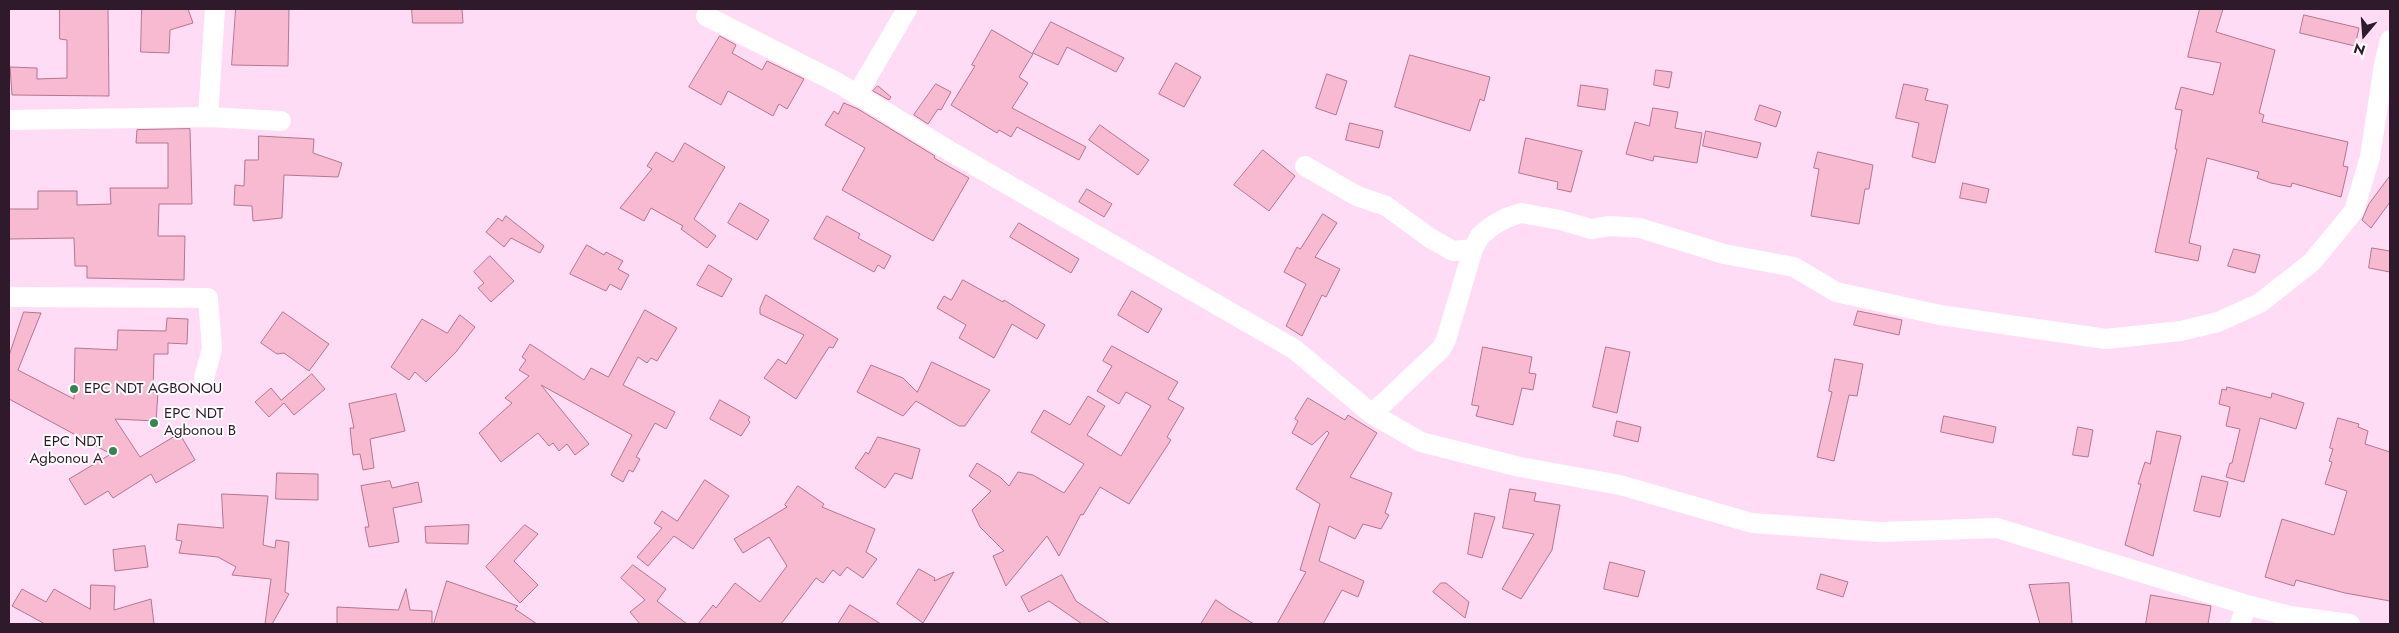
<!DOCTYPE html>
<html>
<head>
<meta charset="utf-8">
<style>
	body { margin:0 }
	#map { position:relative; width:2399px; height:633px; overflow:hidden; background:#fedcf6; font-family:Jost,sans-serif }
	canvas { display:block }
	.frame { position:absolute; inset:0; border:10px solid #2e1a2a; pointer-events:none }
	.north { position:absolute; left:2339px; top:10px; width:50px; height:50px; -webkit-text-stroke:4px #fff; paint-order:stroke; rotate:198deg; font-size:14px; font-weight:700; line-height:20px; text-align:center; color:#2e1a2a }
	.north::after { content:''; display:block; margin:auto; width:18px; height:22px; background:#2e1a2a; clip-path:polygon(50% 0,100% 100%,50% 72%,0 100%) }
</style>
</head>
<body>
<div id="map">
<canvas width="2399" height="633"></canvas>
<div class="frame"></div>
<div class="north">N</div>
</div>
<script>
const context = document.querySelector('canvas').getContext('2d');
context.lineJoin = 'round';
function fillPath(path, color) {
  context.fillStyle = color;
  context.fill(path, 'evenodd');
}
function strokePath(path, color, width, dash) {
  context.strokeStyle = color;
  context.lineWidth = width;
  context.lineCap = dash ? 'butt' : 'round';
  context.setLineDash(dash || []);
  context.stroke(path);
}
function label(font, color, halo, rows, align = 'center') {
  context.font = font + ' Jost,sans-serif';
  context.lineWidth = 4;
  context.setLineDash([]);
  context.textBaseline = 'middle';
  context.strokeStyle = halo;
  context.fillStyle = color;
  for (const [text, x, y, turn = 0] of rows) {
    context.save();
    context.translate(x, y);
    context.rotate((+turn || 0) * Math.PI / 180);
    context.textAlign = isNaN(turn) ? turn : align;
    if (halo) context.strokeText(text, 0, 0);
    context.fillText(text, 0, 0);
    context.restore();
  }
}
const building = new Path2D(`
	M60 9H108L109 96 12 95 10 67 37 68V79L67 78V40L60 39Z
	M142 9H188L193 23 170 30 169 53 141 52Z
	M236 9H289L288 66 232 65Z
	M412 9H462L463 23H413Z
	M2200 9H2223L2216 32 2275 50 2259 113 2264 115 2262 122 2348 142 2343 166 2348 167 2341 197 2292 183 2291 187 2271 183 2257 178 2259 172 2207 158 2189 243 2201 246 2198 261 2155 252 2177 149H2175L2182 110 2175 109 2181 87 2213 95 2221 63 2188 57Z
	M2304 15 2359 28 2355 46 2300 33Z
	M1051 22 1124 58 1116 72 1067 47 1058 65 1033 53Z
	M992 30 1033 54 1019 77 1028 83 1012 108 1086 147 1079 160 1017 127 1011 137 999 130 997 133 951 105 975 66 972 65Z
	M720 36 736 45 732 53 762 70 767 61 804 79 787 109 779 104 773 116 728 91 721 105 689 87Z
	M1410 55 1490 77 1484 101 1480 99 1470 131 1395 107Z
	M1176 63 1201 77 1184 107 1159 94Z
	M1656 70 1672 72 1669 88 1654 85Z
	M1327 74 1347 81 1336 115 1316 108Z
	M936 84 951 92 941 110 938 109 928 124 914 115Z
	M1904 84 1928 89 1925 100 1948 105 1935 163 1912 157 1919 123 1896 118Z
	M1581 85 1608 89 1605 110 1578 106Z
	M878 86 891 97 889 100 873 91Z
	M844 103 858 109 935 156 934 158 969 178 933 241 842 190 865 148 825 125 834 111 838 114Z
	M1760 105 1781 112 1776 127 1755 120Z
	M1653 108 1678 112 1675 128 1702 133 1697 163 1654 156 1653 161 1626 154 1635 122 1649 126Z
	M1350 123 1383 131 1379 148 1346 140Z
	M1100 125 1149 160 1138 175 1089 140Z
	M190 129 192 204H159L158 236H185L184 280 87 278V266H75L74 238 9 239V209H38V191H77V205L111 204 110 188H168V143H136L137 130Z
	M1706 131 1761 143 1757 158 1703 146Z
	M259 136 314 139 313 153 342 163 338 177 284 175 282 218 253 221 252 206 234 205 235 185 244 186 245 160H258Z
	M1526 138 1582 151 1571 192 1557 189 1558 182 1519 173Z
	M685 143 725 167 694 219 716 236 707 248 681 229 683 226 651 208 644 221 620 208 652 169 647 166 656 152 673 162Z
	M1263 150 1295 176 1269 211 1234 185Z
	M1818 152 1873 165 1869 189H1865L1859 224 1811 216 1819 169 1814 168Z
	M2390 176V202L2371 228 2362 220 2369 204Z
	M1963 183 1989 189 1986 203 1960 198Z
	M1087 189 1112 204 1104 217 1079 202Z
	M740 203 769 220 757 240 728 223Z
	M1323 214 1337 223 1315 257 1340 269 1326 297 1322 295 1302 336 1286 326 1306 284 1284 272 1297 247 1300 249Z
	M506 216 544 246 540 253 511 238 504 247 486 232 498 218 502 221Z
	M827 216 860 234 858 238 891 256 884 269 878 265 874 272 814 239Z
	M1019 223 1079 259 1071 273 1010 237Z
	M587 245 604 255 606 252 623 261 618 269 629 275 621 290 610 284 606 291 570 274Z
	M2372 248 2390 251V272L2369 268Z
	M2234 249 2260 255 2255 273 2228 266Z
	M490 256 514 281 491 302 478 288 484 283 474 272Z
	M709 265 732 279 722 297 697 285Z
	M963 280 1003 302 1004 300 1045 325 1037 339 1012 324 994 358 959 338 966 325 937 308 944 296 951 300Z
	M1132 291 1162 309 1148 333 1118 315Z
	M766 295 838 339 833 348 829 347 796 399 764 378 778 359 786 364 804 335 760 314V308Z
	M645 310 677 328 657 361 651 358 647 363 638 357 623 385 675 412 666 429 655 423 636 457 640 459 633 472 629 470 623 482 611 475 632 435 541 385 589 444 575 455 567 444 559 451 553 443 549 446 538 433 501 462 479 433 512 403 505 398 529 376 519 370 526 360 522 357 530 344 584 380 591 368 608 377Z
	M1858 311 1902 320 1899 335 1854 325Z
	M24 312 41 313 18 370 74 399 75 348 117 350 118 330 166 331 167 318 188 319 187 344 168 343V354H154L153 392H158L156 421 115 419 140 457 175 436H181L195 460 156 483 151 474 113 498 108 491 85 505 69 479 111 454 9 399V356Z
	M283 312 329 344 309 371 284 353 277 354 261 343Z
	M460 315 475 327 456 352 426 382 415 372 409 380 391 367 422 319 447 333Z
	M1112 346 1178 382 1168 399 1184 408 1167 437 1171 440 1129 504 1100 487 1083 515 1081 514 1059 556 1047 536 1006 586 993 556 1004 551 980 527 972 510 991 491 969 476 977 463 1000 477 1009 486 1018 472 1033 475 1064 493 1084 464 1031 432 1044 410 1070 425 1088 396 1105 406 1087 435 1121 456 1151 406 1126 392 1119 404 1097 391 1112 366 1103 361Z
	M1483 347 1532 357 1529 373 1536 374 1533 390 1522 388 1513 425 1476 416 1479 406 1472 405Z
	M1606 347 1630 352 1617 413 1593 407Z
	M1835 359 1863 364 1857 396 1849 395 1834 461 1817 457 1832 392 1829 391Z
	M932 362 990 390 965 426H959L916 401 903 416 857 392 871 365 903 378 917 392Z
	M312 374 325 389 294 415 284 403 269 417 255 402 271 388 281 400Z
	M2227 387 2271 398 2272 393 2304 403 2296 429 2260 418 2244 482 2226 477 2230 463H2232L2240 429 2226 426 2230 407 2219 404 2222 389 2226 390Z
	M396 394 405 431 370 439 374 468 363 470 360 454 353 455 350 428H354L349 404Z
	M1308 398 1345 420 1348 415 1377 433 1350 477 1392 493 1385 513 1389 515 1381 529 1363 524 1355 539 1329 526 1319 561 1364 581 1358 597 1342 590 1323 624H1277L1306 572 1300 570 1320 504 1296 489 1329 433 1327 431 1312 445 1292 433 1298 421 1295 419Z
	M720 400 750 417 748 420 750 422 741 436 710 419Z
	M1944 416 1996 427 1993 443 1941 432Z
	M2338 418 2359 424 2358 427 2368 431 2365 444 2390 452V601L2345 593 2296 580 2294 586 2265 577 2282 519 2334 535 2347 491 2325 484 2332 462 2329 461 2333 449 2330 448Z
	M1617 421 1641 427 1638 442 1614 436Z
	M2078 427 2093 430 2088 457 2073 455Z
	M2157 431 2181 436 2153 556 2125 545 2141 484H2138L2144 465 2145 462 2150 464Z
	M878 437 920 449 912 479 895 473 885 488 855 468 866 452 868 454Z
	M277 473 318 474V500L276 499Z
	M2202 476 2228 482 2220 517 2194 511Z
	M705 480 729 496 693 549 674 536 648 566 637 557 662 528 654 523 662 511 677 521Z
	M390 481 392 488 418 482 422 502 393 508 399 542 369 547 365 527H369L361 486Z
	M798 486 824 504 822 507 875 529 866 552 877 559 863 578 847 567 840 576 833 570 823 583 816 578 781 624H698L713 605 716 608 735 583 760 602 787 566 769 537 743 553 734 539 787 507 785 505Z
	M1510 489 1536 493 1534 501 1560 505 1552 550 1521 599 1502 589 1534 534 1503 528Z
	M222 494 268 496 263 545 275 548 276 540 289 542 285 592 289 594 272 624H265L271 579 232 575 236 567 218 557 179 553 182 541 176 540 178 524 223 528Z
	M1475 513 1495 517 1482 558 1468 554Z
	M469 525 468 544 426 543 425 527Z
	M525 525 538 534 514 561 538 585 520 603 486 567Z
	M145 546 148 567 115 571 113 550Z
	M1610 562 1645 571 1638 597 1604 589Z
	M633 565 666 589 657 601 687 624H640L630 612 645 600 621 578Z
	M919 569 935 578 934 581 954 572 923 623 897 604Z
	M1821 574 1848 582 1843 597 1817 589Z
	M1062 575 1076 601 1110 624H1082L1049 601 1029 612 1021 597Z
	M447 581 518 606 515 609 537 624H434Z
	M1441 583H1446L1469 602 1465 618 1433 592Z
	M2069 583 2072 624H2040L2029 585Z
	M91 585 115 586 114 610 151 599 154 624H45L12 606 22 589 46 602 54 589 90 609Z
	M406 589 410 610 432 611V624H337V607L398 610Z
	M2151 595 2211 606 2208 624H2146Z
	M1216 600 1229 609 1254 624H1201Z
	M850 605 881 624H838Z`);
const street = new Path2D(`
	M706 16 838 83 953 153 1294 349 1372 414 1421 442 1520 467 1620 485 1752 523 1880 532 1997 528 2247 605 2290 616 2350 624
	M857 95 907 9
	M208 117 215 9
	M9 120 208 117 281 121
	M1305 166 1357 196 1386 206 1430 238 1453 251 1473 249
	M9 297 208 298 212 349 204 378
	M1372 414 1441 349 1446 340 1473 249 1480 236 1492 226 1506 218 1521 213 1560 220 1591 229 1610 226 1640 228 1724 254 1794 267 1836 292 1940 315 2106 339 2181 331 2218 322 2260 303 2312 262 2354 211 2370 157 2384 65 2390 40
	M2240 624 2247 605`);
const markers = [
	[74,389,5,"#358454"],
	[154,423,5,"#358454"],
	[113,451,5,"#358454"]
];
const poiNames = [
	["EPC NDT AGBONOU",84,389],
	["EPC NDT",164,414],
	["Agbonou B",164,431],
	["EPC NDT",103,442,"right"],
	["Agbonou A",103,459,"right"]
];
fillPath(building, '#f7bad1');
strokePath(building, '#b3768e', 1);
strokePath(street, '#fff', 20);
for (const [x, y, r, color] of markers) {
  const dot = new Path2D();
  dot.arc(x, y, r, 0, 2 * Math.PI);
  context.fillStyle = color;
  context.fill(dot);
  strokePath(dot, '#fff', 2);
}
label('15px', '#2e1a2a', '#fff', poiNames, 'left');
</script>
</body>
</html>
